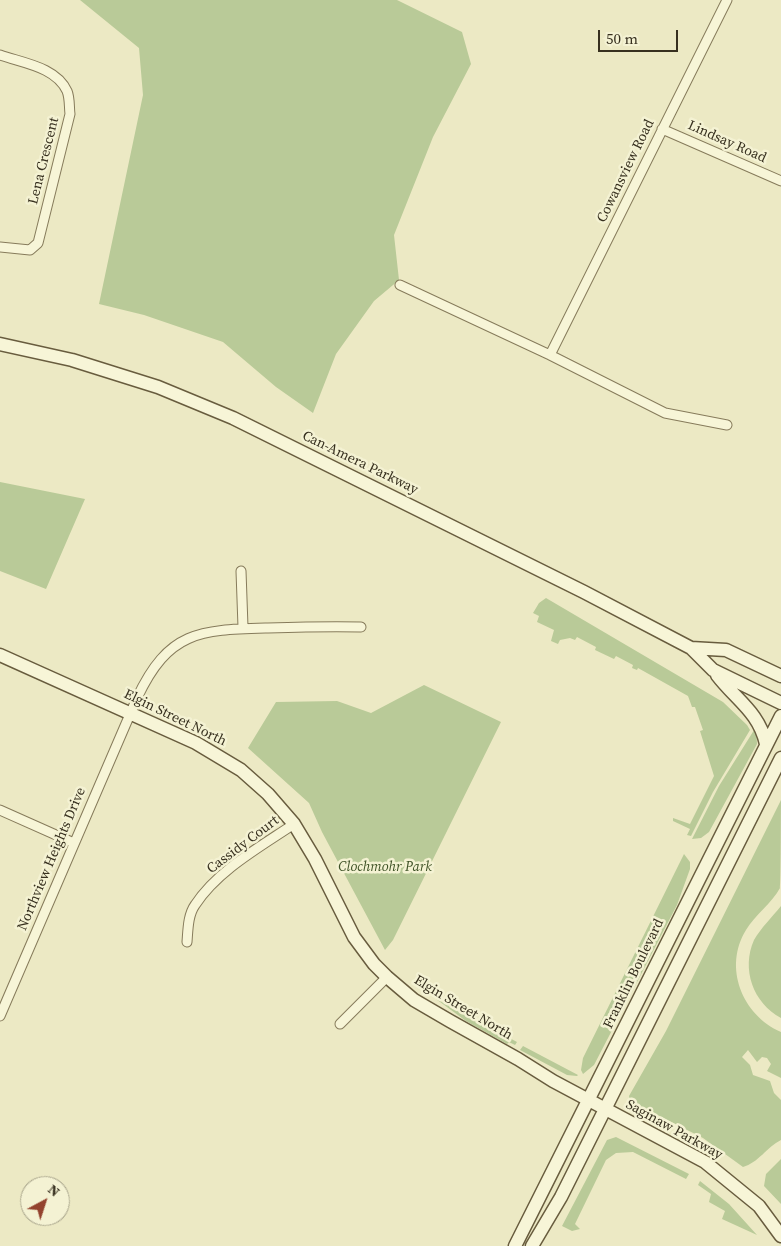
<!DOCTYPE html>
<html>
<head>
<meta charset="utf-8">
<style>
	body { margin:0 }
	#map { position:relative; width:781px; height:1246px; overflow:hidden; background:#ece9c4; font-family:"Source Serif 4",serif }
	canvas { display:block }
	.north { position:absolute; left:20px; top:1176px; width:50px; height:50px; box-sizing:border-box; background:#f4f2d3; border:1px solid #a8a48b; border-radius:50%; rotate:40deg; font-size:14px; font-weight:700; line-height:20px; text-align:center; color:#37301f }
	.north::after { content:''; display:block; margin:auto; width:18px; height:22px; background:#93432e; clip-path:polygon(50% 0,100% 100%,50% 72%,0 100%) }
	.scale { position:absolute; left:598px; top:30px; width:80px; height:22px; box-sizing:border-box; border:2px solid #37301f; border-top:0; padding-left:6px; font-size:15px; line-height:18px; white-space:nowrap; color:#37301f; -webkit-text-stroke:4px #f4f2d3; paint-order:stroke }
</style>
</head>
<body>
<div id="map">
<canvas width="781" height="1246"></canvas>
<div class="north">N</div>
<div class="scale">50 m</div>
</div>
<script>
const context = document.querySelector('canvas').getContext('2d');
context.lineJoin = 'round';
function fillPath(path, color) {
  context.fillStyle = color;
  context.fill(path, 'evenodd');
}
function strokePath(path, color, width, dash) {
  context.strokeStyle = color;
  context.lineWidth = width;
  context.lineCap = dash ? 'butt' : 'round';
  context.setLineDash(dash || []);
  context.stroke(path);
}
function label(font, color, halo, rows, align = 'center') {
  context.font = font + ' "Source Serif 4",serif';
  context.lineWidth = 5;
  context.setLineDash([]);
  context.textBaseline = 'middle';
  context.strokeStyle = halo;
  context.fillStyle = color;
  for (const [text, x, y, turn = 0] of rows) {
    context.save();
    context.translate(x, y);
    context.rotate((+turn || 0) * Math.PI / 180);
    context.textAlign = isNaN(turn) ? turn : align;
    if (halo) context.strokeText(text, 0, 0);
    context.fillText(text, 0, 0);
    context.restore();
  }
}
const green = new Path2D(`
	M80 0H397L462 32 471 64 433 137 394 235 399 280 374 301 336 354 313 413 276 387 223 342 144 315 99 304 143 95 139 48Z
	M0 482 85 499 46 589 0 571Z
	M546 598 723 702 747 725 750 730 713 792 691 836 687 835 690 829 673 821V818L690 824 714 776 700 731 703 730 695 707H692L688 696 638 668 637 670 632 668 633 665 616 656 614 659 595 650 596 647 577 637 575 640 570 638 560 640 558 644 551 641 554 630 537 622 539 616 533 613 539 603Z
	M424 685 501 722 393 940 385 950 322 832 309 803 248 748 276 702 337 701 371 713Z
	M756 727 757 744 709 832 701 838 692 839 719 786Z
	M781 800C781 813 781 882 780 888 772 903 755 915 746 930 723 967 742 1015 781 1032V1078L767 1071 771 1064 767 1058 762 1057 757 1062 748 1050 742 1057 750 1065 753 1075 770 1081 774 1093 781 1100V1140C767 1147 758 1163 743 1167L703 1138 630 1101 629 1096 666 1031Z
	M684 854 690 862V869L677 905 594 1065 583 1074 581 1070 583 1058Z
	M781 906V1018C753 1003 741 969 754 940 761 928 772 917 781 906Z
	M436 999 517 1042 515 1045 509 1042 507 1044 466 1021Z
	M523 1046 578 1075 577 1076 567 1075 520 1050Z
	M616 1137 689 1174 686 1179 633 1152 616 1153 606 1160 575 1224 580 1229 572 1231 562 1226 607 1140Z
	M781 1159V1204L764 1186 766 1174Z
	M700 1181 729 1204 757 1235 722 1219 725 1211 709 1202 711 1194 698 1185Z`);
const street = new Path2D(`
	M0 55C23 63 56 67 67 91 70 98 69 107 70 114L38 243 30 250 0 247
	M662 129 781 181
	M400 285 550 355 665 413 727 425
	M550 355 727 0
	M241 571 243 627
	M0 810 74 843
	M187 942C188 929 188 915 195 905 218 870 260 847 294 824
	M0 1016 137 698C169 630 200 630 268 628 299 627 330 626 361 627
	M340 1024 387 977`);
const secondary = new Path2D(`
	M0 344 72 360 158 387 233 418 584 592 691 648 713 670 781 703
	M691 648 726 650 781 676
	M0 655 196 743 241 770 268 794 294 824 315 859 354 937 374 964 387 977 414 1000 450 1021 518 1059 553 1081 705 1162 759 1206 781 1236
	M717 675C736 700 759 712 766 744
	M515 1246 781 716
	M532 1246 561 1197 781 758`);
const streetNames = [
	["Lindsay Road",727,142,24],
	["Lena Crescent",44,161,-76],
	["Cowansview Road",626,171,-64],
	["Can-Amera Parkway",360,463,26],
	["Elgin Street North",175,718,26],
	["Cassidy Court",243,845,-37],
	["Northview Heights Drive",52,859,-67],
	["Franklin Boulevard",634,974,-64],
	["Elgin Street North",463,1008,31],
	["Saginaw Parkway",674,1130,29]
];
const parkNames = [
	["Clochmohr Park",385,867]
];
fillPath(green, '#b9ca98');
strokePath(street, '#867b5b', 11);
strokePath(secondary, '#685c3e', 15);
strokePath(street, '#f7f5d7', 9);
strokePath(secondary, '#f7f5d7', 12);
label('14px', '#37301f', '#f4f2d3', streetNames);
label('italic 14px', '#3e5226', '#f4f2d3', parkNames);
</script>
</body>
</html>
